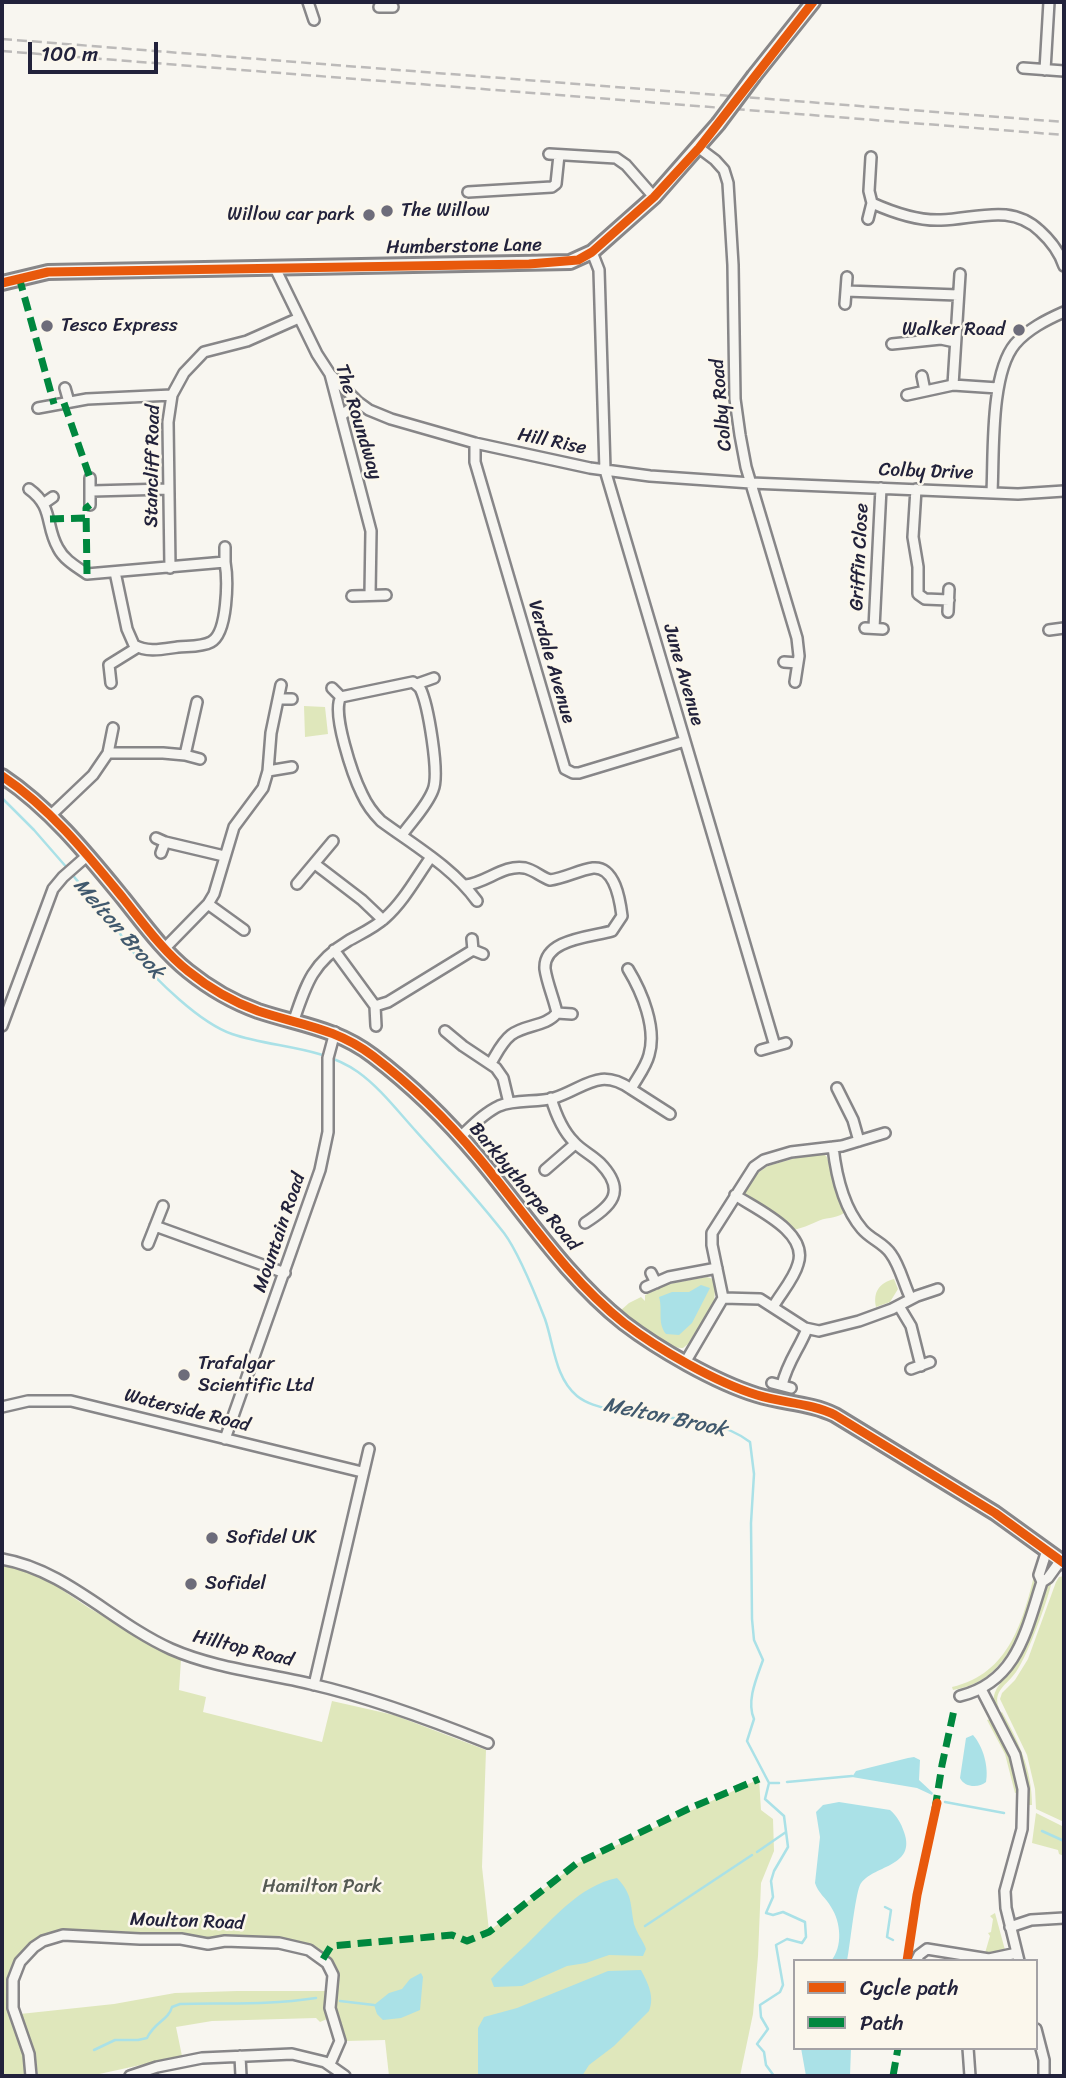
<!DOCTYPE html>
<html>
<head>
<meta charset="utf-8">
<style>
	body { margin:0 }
	#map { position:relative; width:1066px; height:2078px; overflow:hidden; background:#f8f6f0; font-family:Sriracha,sans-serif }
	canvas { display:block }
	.frame { position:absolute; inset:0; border:4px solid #22223b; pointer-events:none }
	.legend { position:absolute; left:793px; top:1959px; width:245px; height:91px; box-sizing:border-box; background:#fbf7ec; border:2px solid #a4a2a5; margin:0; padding:9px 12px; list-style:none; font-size:21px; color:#22223b }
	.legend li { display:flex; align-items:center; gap:14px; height:35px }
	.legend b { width:35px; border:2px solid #a4a2a5 }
	.scale { position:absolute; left:28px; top:42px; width:130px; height:32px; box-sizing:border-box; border:4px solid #22223b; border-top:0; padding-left:9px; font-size:21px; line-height:24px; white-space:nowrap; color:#22223b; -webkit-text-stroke:5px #fbf7ec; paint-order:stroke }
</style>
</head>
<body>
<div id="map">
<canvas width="1066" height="2078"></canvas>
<div class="frame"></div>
<ul class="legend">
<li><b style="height:9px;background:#e8590c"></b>Cycle path</li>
<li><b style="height:9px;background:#00873e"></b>Path</li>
</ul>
<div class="scale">100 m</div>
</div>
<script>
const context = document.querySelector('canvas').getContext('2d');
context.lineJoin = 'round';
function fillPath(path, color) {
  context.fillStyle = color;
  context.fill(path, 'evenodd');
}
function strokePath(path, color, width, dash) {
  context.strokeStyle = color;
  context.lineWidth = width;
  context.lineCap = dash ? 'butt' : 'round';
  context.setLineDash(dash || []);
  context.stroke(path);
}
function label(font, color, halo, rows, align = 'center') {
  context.font = font + ' Sriracha,sans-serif';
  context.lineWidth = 5;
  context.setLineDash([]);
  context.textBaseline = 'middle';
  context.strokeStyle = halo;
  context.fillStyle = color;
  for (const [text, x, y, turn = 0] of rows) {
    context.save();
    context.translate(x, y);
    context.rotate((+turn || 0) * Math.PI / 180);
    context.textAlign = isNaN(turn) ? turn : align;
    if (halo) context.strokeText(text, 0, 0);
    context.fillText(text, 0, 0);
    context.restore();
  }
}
const green = new Path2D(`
	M304 706 325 707 328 734 305 737Z
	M824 1154 827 1157 844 1213C835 1219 825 1217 816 1222 809 1225 802 1228 794 1230L747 1199 744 1191 756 1174 768 1166 799 1157Z
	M707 1277 713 1279 715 1291 714 1302 688 1344 683 1348C665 1349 634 1322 620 1311L629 1303 641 1297 645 1301V1295L669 1284Z
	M894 1279 898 1289 890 1302 876 1307C873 1292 879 1283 894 1279Z
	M2 1562 28 1567 89 1608 181 1660 179 1690 206 1697 203 1712 322 1742 332 1701 394 1715 486 1750 482 1867 489 1931 576 1864 759 1779 761 1810 773 1819 774 1851 761 1883 758 1956 753 2014 740 2076H389L385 2040 346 2041C345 2030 339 2020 337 2009 334 1986 348 1972 325 1954L323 1955C291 1936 249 1933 212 1940L98 1932 36 1939C26 1945 20 1953 15 1964 0 2002 16 2019 25 2054 27 2061 27 2069 27 2076H2Z
	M1036 1567C1038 1577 1032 1593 1029 1604 1017 1645 998 1683 953 1690L952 1687C1010 1674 1024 1619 1036 1567Z
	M1053 1576C1050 1595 1028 1655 1016 1672 1007 1685 992 1691 999 1708L996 1710C986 1689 1010 1676 1020 1659 1033 1633 1036 1600 1053 1576Z
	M1064 1576V1822L1036 1809 1035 1789 1027 1755 1000 1699 1002 1693 1015 1680 1028 1659 1056 1582 1059 1577Z
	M1002 1712C1019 1742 1032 1770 1032 1805H1028C1028 1771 1015 1744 998 1714Z
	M991 1719C1004 1742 1015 1764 1019 1792L1015 1793 1005 1754 987 1720Z
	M1036 1813 1064 1827V1856L1059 1854 1058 1850 1032 1843Z
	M995 1913 1005 1950 985 1953 990 1936 988 1933 991 1932 993 1919 990 1916Z
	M237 1991H325L324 2004 327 2019 320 2022 316 2018 212 2021 176 2027 182 2056 90 2076H38L35 2054 20 2014 114 2004 175 1993Z`);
const water = new Path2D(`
	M701 1285 710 1288 692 1323 679 1335 666 1334C657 1323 663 1310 659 1297L672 1292H689Z
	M973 1735C983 1746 989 1767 986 1782 979 1788 965 1788 960 1778L966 1738Z
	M908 1758 914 1757 920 1760 919 1780 933 1793 932 1795 917 1788 852 1777 856 1771Z
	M839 1802 890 1810C897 1816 901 1823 904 1832 917 1868 871 1865 860 1885 855 1896 850 1946 847 1961H831C843 1947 841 1922 831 1907 826 1898 818 1893 815 1883L820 1837 816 1812 823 1805Z
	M617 1878C633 1895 630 1904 634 1924 637 1934 643 1940 646 1949L643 1956 609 1955 586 1963 567 1966 522 1986 494 1987 491 1979C502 1967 514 1956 526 1945 553 1919 579 1886 617 1878Z
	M641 1970C648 1983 655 1997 649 2011L614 2046 589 2065 582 2076H478V2028L484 2017 517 2008 608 1971Z
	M421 1973 423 1977 420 2010 401 2018 383 2020 377 2014 374 2005 389 1993 402 1989 410 1979Z
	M801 2048H851L850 2076H806Z`);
const stream = new Path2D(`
	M2 798 34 830 68 869
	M72 874C82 888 96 900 107 914 116 927 124 941 134 953 156 980 200 1023 232 1034 273 1048 321 1046 358 1072 379 1087 396 1109 414 1129 444 1162 476 1197 504 1233 519 1253 536 1296 545 1319 554 1345 555 1378 577 1396 587 1404 600 1407 612 1410 656 1421 712 1413 750 1442L754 1474 751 1523 752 1619 754 1640 763 1660C757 1677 746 1701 754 1719L747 1741 769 1783 765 1799 784 1816 788 1847 774 1871 771 1881 773 1897 766 1913 773 1915 783 1912 805 1922 806 1937 802 1943 787 1939 776 1945 783 1985 780 1992 760 2005 761 2017 768 2029 757 2044 764 2052 766 2065 774 2076
	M787 1782 852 1776
	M769 1783H779
	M945 1802 1004 1813
	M1042 1831 1064 1841
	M757 1852 786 1832
	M885 1907 891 1910 887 1937 893 1940
	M645 1926 752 1855
	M340 2001 374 2005
	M94 2050 115 2040H138L147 2038C155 2021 168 2021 172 2007L180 2004C225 2003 271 2005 316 1998
	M596 2075 604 2076`);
const street = new Path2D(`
	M308 2 314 20
	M379 7H393
	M1023 68 1064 71
	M1045 70 1049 2
	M699 148 715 160 724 170 728 183 733 265 735 399 740 435 746 467 797 638 799 656 795 682
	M549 154 616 158 626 165 654 197
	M871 157 869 191 872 203C892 212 919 221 941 220 976 219 1011 203 1040 231 1051 241 1059 251 1064 266
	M468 192 552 187 556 184 559 155
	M868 219 872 203
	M592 252 599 270 605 470 775 1046
	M275 268 317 354 330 374 371 531 370 595
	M846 291 958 295
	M845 304 847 277
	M892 344 941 339 955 342
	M330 374 358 402 369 410 391 419 475 443 590 468 650 476 751 483 1018 494 1064 491
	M922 376 925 391
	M953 385 960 274
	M65 388 69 402
	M907 395 953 385 998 388
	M38 408 87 399 172 395
	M341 416 358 402
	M475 443V462L565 769 573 773H579L685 741
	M29 489C54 507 45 526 58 548 64 560 77 567 87 574L225 562C228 579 228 633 211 642 202 647 188 646 178 647 163 649 148 653 134 645L127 629 115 572
	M916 489 913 537 918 567V594L925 599 949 600
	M92 491 167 489
	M992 492C994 454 990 374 1015 344 1028 329 1046 320 1064 312
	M43 504 53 497
	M90 505V478
	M225 547V562
	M170 568 168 422 172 395 184 373 204 352 247 341 299 318
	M352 596 386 595
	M948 612 949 589
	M865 628 883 629
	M874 628 881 488
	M1049 630 1064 628
	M784 662 798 663
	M111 683 109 665 138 647
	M417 684 434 678
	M332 688 341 697 413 682 420 688C428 704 440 774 433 790 427 806 412 821 402 835
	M341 697C331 712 353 776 362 794 367 805 373 813 381 821 415 846 452 867 477 901
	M278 699H292
	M108 753 113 728
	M185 755 200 759
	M268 771 292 767
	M50 816 93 775 108 753H163L185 755 197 702
	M156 838 165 842 224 856
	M161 853 165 842
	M315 864 362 900 383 920
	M297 884 333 841
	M466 885C486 883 504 864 525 868 534 870 541 877 550 880 565 878 579 870 593 868 615 866 620 900 622 916L612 931C591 937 543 939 545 969 547 983 554 999 557 1013 546 1027 525 1024 511 1035 502 1042 497 1053 491 1063
	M208 904 244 930
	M472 939 473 950 483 954
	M165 948 208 904 214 894 234 827 263 788 268 771 271 733 281 685
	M334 950 375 1006 376 1026
	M375 1006 388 1002 473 950
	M557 1013 572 1014
	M294 1020C306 984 313 962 348 941 360 934 374 928 385 918 404 901 416 878 431 857
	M2 1026 53 889 63 877 88 855
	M445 1031 463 1046 496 1068 503 1078 509 1103
	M761 1050 786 1043
	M837 1088 853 1120 859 1141
	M631 1089 670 1114
	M551 1098C556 1115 562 1130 574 1142 581 1150 592 1155 600 1163 628 1192 611 1206 585 1223
	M460 1137C472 1126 484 1113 499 1106 516 1099 537 1103 554 1098 585 1088 599 1067 631 1089 637 1078 646 1067 649 1055 657 1028 642 992 628 969
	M833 1147C836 1174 844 1208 862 1229 870 1239 884 1243 891 1254 900 1266 904 1285 911 1299
	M545 1170 575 1144
	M735 1195C756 1209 809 1232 798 1264 794 1279 781 1293 773 1307
	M155 1226 285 1273
	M148 1244 163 1206
	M651 1273 656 1283
	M646 1287 669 1277 717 1268
	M723 1298 760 1299 805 1328 819 1331 859 1321 892 1309 917 1296 938 1289
	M899 1306 911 1326 921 1366
	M686 1361 723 1298 712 1245V1233L754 1167 764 1160 791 1152 842 1146 885 1133
	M911 1369 930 1362
	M772 1383 791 1388
	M782 1385C788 1361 798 1351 807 1329
	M2 1407 28 1401H71L362 1472
	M225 1439 320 1170 328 1132V1058L335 1032
	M2 1559C66 1570 113 1623 171 1649 214 1668 265 1673 311 1684 372 1698 431 1720 488 1743
	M1042 1582 1048 1578 1061 1560
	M314 1685 369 1449
	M981 1689 1015 1755 1023 1789 1022 1829 1005 1891 1006 1908 1019 1961
	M960 1696C1017 1682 1026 1631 1042 1582L1039 1575 1047 1550
	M1010 1927 1031 1920 1064 1918
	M916 1961 919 1955 927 1949 989 1959 1017 1953
	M1036 2029 1044 2060V2076
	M968 2048 970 2076
	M240 2056 241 2076
	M31 2076 29 2054 13 2008V1980L20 1962 34 1947 43 1941 63 1935 140 1939H181L208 1944 225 1941 279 1943 309 1950 327 1963 333 1975 330 2008 340 2041 330 2064
	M130 2076 157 2067 202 2058 292 2054 325 2062 345 2076`);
const secondary = new Path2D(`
	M754 76 813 2
	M2 283 48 272 570 262 592 252 654 197 718 124
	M2 776C50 808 87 854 123 898 143 923 163 951 188 971 209 988 233 1002 258 1011 300 1025 336 1028 373 1056 411 1085 447 1120 478 1157 525 1213 566 1277 624 1323 658 1349 715 1382 757 1395 782 1403 811 1403 835 1415L995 1513 1064 1563`);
const rail = new Path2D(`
	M2 39 1064 122
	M2 51 1064 135`);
const secondaryBridge = new Path2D(`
	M718 124 754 76`);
const quiet = new Path2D(`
	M19 277 54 404
	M64 403 90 478
	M50 519 85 518
	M87 574 86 508 90 505
	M935 1809 942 1765 954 1710
	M323 1959 331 1946 452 1935 467 1941 489 1932 576 1864 688 1809 759 1779
	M893 2076 898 2048`);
const cycleway = new Path2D(`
	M2 283 48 272 529 264 578 260 592 252 654 197 699 148 813 2
	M2 776C50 808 87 854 123 898 143 923 163 951 188 971 209 988 233 1002 258 1011 300 1025 336 1028 373 1056 411 1085 447 1120 478 1157 525 1213 566 1277 624 1323 658 1349 715 1382 757 1395 782 1403 811 1403 835 1415L995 1513 1064 1563
	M907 1961 917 1895 937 1803`);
const markers = [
	[387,211,7,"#6d6c7a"],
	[369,215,7,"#6d6c7a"],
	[47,326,7,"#6d6c7a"],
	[1019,330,7,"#6d6c7a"],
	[184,1375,7,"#6d6c7a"],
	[212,1538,7,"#6d6c7a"],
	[191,1584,7,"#6d6c7a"]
];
const poiNames = [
	["The Willow",401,211],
	["Willow car park",355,215,"right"],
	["Tesco Express",61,326],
	["Walker Road",1005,330,"right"],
	["Trafalgar",198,1364],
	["Scientific Ltd",198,1386],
	["Sofidel UK",226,1538],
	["Sofidel",205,1584]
];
const streetNames = [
	["Humberstone Lane",464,247,-1],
	["Colby Road",722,405,-95],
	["The Roundway",358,422,73],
	["Hill Rise",552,442,12],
	["Stancliff Road",153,466,-89],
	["Colby Drive",926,472,2],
	["Griffin Close",860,557,-87],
	["Verdale Avenue",551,662,74],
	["June Avenue",683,675,74],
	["Barkbythorpe Road",524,1187,50],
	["Mountain Road",280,1233,-71],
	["Waterside Road",187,1411,14],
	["Hilltop Road",243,1649,14],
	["Moulton Road",187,1922,2]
];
const parkNames = [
	["Hamilton Park",322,1887]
];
const waterNames = [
	["Melton Brook",118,929,49],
	["Melton Brook",665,1418,12]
];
fillPath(green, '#dfe7bb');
fillPath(water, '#aae1e7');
strokePath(stream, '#aae1e7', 2.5);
strokePath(street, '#878688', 14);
strokePath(secondary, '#878688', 18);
strokePath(street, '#f6f5f1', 9);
strokePath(secondary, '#f6f5f1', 12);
strokePath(rail, '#bcbab9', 2.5, [10, 5]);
strokePath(secondaryBridge, '#878688', 18, []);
strokePath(secondaryBridge, '#f6f5f1', 12);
strokePath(quiet, '#00873e', 7, [14, 7]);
strokePath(cycleway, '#e8590c', 9);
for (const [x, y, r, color] of markers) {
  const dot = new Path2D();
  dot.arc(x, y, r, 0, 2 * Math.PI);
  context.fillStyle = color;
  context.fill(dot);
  strokePath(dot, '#fbf7ec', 2.5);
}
label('19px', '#22223b', '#fbf7ec', poiNames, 'left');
label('19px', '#22223b', '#fbf7ec', streetNames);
label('19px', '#555a54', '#fbf7ec', parkNames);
label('italic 21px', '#41596d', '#fbf7ec', waterNames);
</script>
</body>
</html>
